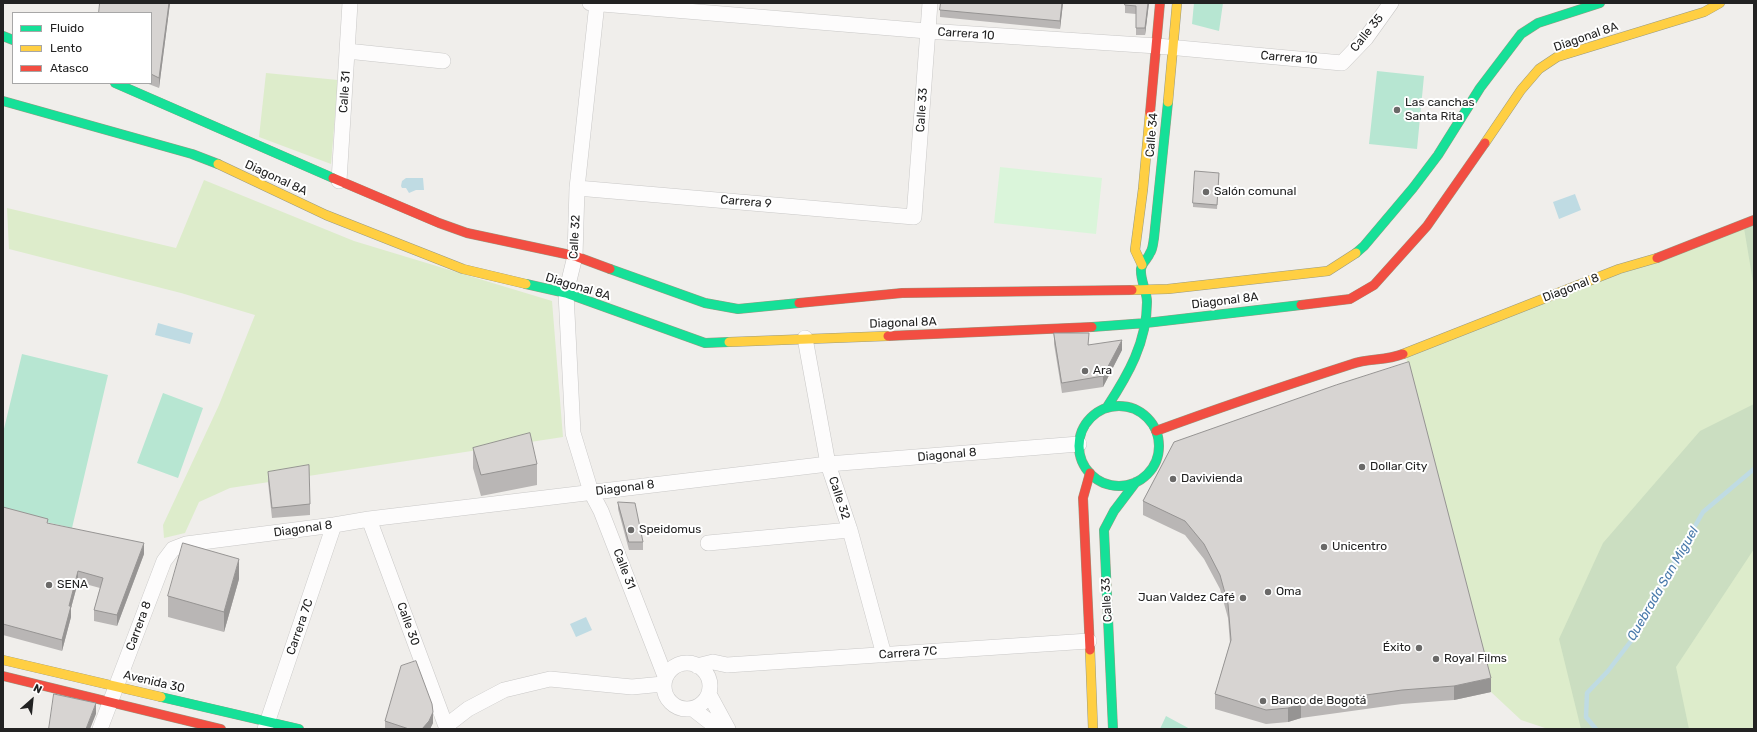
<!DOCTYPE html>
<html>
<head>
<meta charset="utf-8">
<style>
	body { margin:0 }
	#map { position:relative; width:1757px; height:732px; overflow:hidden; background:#f0eeeb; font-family:Rubik,sans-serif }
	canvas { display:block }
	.frame { position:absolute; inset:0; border:4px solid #222; pointer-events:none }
	.legend { position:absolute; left:12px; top:12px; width:140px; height:72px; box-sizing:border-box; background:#fff; border:1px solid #a7a7a7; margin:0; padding:5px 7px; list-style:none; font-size:12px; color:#222 }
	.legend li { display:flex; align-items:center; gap:8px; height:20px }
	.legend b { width:20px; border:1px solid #a7a7a7 }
	.north { position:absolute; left:12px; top:680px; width:40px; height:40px; -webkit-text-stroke:3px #fff; paint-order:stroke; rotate:27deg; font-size:11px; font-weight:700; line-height:16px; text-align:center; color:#222 }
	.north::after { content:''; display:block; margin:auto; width:14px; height:18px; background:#222; clip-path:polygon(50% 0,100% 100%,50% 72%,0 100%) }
</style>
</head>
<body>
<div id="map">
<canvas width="1757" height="732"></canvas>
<div class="frame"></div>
<ul class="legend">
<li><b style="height:5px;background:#16e098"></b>Fluido</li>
<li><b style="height:5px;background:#ffcf43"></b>Lento</li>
<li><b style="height:5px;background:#f24e42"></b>Atasco</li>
</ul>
<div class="north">N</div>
</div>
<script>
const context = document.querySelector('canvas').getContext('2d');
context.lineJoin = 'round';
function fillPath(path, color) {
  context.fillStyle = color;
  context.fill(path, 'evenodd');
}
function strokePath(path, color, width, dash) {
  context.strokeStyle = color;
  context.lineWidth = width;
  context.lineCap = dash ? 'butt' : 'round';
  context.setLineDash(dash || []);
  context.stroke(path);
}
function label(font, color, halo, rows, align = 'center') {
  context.font = font + ' Rubik,sans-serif';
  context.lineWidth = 4;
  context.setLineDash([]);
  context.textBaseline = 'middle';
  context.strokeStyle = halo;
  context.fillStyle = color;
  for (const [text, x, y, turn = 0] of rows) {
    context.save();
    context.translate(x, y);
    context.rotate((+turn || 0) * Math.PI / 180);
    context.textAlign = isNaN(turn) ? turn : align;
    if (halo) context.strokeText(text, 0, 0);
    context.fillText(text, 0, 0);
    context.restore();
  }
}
const grass = new Path2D(`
	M266 73 338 80 331 164 259 137Z
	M204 180 354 241 552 301 563 437 230 488 199 502 185 533 164 538 163 525 219 405 255 315 181 293 9 249 7 208 176 248Z
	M1754 220V729H1548L1521 720 1491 692 1409 376 1405 348Z`);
const forest = new Path2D(`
	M1754 225V288L1744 228Z
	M1754 404V549L1676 667 1689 729H1581L1559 639 1603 543 1700 431Z`);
const park = new Path2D(`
	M1000 167 1102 178 1096 234 994 223Z`);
const pitch = new Path2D(`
	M1194 3H1223L1219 31 1192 24Z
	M1377 71 1424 76 1417 149 1369 144Z
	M22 354 108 375 72 528 3 512V433Z
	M163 393 203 408 178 478 137 463Z
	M1166 716 1190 729H1160Z`);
const water = new Path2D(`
	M406 178H423L424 190H416L409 193 406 188H402L401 186 402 181Z
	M1575 194 1581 210 1559 219 1553 202Z
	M158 323 193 333 190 344 155 335Z
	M586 617 592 630 576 637 570 624Z`);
const stream = new Path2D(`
	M1596 729 1586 717 1587 693 1608 671 1631 641 1676 559 1703 512 1754 469`);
const street = new Path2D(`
	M590 3 927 31 1157 46 1342 63 1366 38 1391 3
	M597 3 577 188 575 256 566 293 573 433 591 492 601 511 665 676
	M347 51 443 61
	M339 181 350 3
	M577 188 914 217 930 3
	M805 338 828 464 850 530 884 655
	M369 519 447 729
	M708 543 850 530
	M664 686a23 23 0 1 1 46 0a23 23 0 1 1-46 0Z
	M697 666 713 662 727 665 1089 641
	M709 694 728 729
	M693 709 711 723 721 729
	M446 726 468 709 504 690 550 679 632 687 663 684
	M100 729 164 561 173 549 186 544 334 525 369 519 828 464 1079 444
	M265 729 334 525`);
const fast = new Path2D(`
	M3 36 13 40
	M115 83 333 178
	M3 101 192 154 218 164
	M1356 253 1364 246 1413 188 1438 155 1480 88 1521 34 1538 23 1600 3
	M610 269 705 303 738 309 799 303
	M526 284 566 293 705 343 729 342
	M1092 327 1146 323 1301 305
	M1079 446a40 40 0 1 1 80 0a40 40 0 1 1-80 0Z
	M1107 407C1128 375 1147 342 1147 302 1147 291 1140 280 1141 269 1142 262 1148 259 1150 253 1153 249 1153 243 1154 238L1168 102
	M161 697 299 729
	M1113 729 1104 530 1114 511 1136 482`);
const slow = new Path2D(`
	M1168 102 1177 3
	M1485 143 1521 90 1539 69 1557 57 1704 12 1720 3
	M218 164 326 215 463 269 526 284
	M1142 265 1135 250 1143 189 1150 113
	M1132 290 1168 289 1328 271 1356 253
	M729 342 888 336
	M1403 354 1619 269 1657 258
	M1090 650 1093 729
	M3 660 161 697`);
const jam = new Path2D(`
	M1150 113 1160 3
	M333 178 439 223 467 233 575 256 610 269
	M1657 258 1754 220
	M799 303 902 293 1132 290
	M1301 305 1350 299 1374 285 1427 226 1485 143
	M888 336 1092 327
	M1156 431C1221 407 1287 385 1352 364 1369 358 1385 361 1403 354
	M1090 650 1083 498 1090 473
	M3 676 221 729`);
const wall = new Path2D(`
	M100 3H170L159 88 146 83H151V13Z
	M1063 3 1060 29 940 17V10Z
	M1125 3H1149L1145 35H1136V14L1125 13Z
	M1219 173 1217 209 1193 207V203Z
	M1054 333 1089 345 1122 350 1103 387 1062 393 1054 344Z
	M1174 442 1491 692 1454 700 1402 704 1301 718 1288 722 1266 724 1215 709V694L1230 643 1228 618 1220 589 1204 559 1185 535 1143 515V501Z
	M473 448 537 464V485L481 496 473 468Z
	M268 472 310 504V515L272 518 268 482Z
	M618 502 643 542V550H629L618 509Z
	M3 507 48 524 144 554 117 626 94 621V610L100 588 78 582 71 608V617L62 651 3 635Z
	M239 579 224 632 168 617V596Z
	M385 721 433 723 430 729H385Z`);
const shadedWall = new Path2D(`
	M169 3H170L159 88V78Z
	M1062 3H1063L1060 29V21Z
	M1148 3H1149L1145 35V28Z
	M1122 340V350L1103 387V376Z
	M144 543V554L117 626V615Z
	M239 559V579L224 632V612Z
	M78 571V582L71 608V617L62 651V640L69 606Z
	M1491 678V692L1454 700V686Z
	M96 703V714L90 729H86Z
	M1301 704V718L1288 722V708Z
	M433 712V723L430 729H422Z`);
const building = new Path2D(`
	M100 3H169L159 78 151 74V13H99Z
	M941 3H1062L1060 21 940 10Z
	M1125 3H1148L1145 28H1136V6L1125 5Z
	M1195 171 1219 173 1217 205 1193 203Z
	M1054 333H1089L1088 345 1122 340 1103 376 1062 383Z
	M1409 362 1491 678 1454 686 1402 690 1301 704 1288 708 1266 710 1215 694 1231 640 1228 604 1220 575 1204 544 1185 521 1143 501 1174 442 1336 385Z
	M530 433 537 464 481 475 473 448Z
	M309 465 310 504 272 508 268 472Z
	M618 502 635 503 643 542H629Z
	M3 507 48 519 47 523 144 543 117 615 94 610 103 578 78 571 69 606H71L62 640 3 624Z
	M183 543 239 559 224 612 168 596Z
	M416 661 432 704 433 712 429 721 422 729H409L385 721 401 666Z
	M54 694 96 703 86 729H49Z`);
const markers = [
	[1397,110,4,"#6a6968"],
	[1206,192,4,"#6a6968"],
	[1085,371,4,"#6a6968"],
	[1362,467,4,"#6a6968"],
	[1173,479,4,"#6a6968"],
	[631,530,4,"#6a6968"],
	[1324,547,4,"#6a6968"],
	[49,585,4,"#6a6968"],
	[1268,592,4,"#6a6968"],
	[1243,598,4,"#6a6968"],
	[1419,648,4,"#6a6968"],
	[1436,659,4,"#6a6968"],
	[1263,701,4,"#6a6968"]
];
const streetNames = [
	["Calle 35",1367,33,-51],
	["Carrera 10",966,34,4],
	["Diagonal 8A",1586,37,-19],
	["Carrera 10",1289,58,5],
	["Calle 31",345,92,-86],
	["Calle 33",922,110,-86],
	["Calle 34",1152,135,-85],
	["Diagonal 8A",276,178,25],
	["Carrera 9",746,202,5],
	["Calle 32",575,237,-87],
	["Diagonal 8A",578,287,17],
	["Diagonal 8",1571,288,-21],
	["Diagonal 8A",1225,301,-7],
	["Diagonal 8A",903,323,-2],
	["Diagonal 8",947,455,-5],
	["Diagonal 8",625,488,-7],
	["Calle 32",839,498,72],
	["Diagonal 8",303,529,-8],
	["Calle 31",624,569,69],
	["Calle 33",1107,600,-93],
	["Calle 30",408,624,70],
	["Carrera 8",139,626,-70],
	["Carrera 7C",300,627,-71],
	["Carrera 7C",908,653,-4],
	["Avenida 30",154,682,13]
];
const poiNames = [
	["Las canchas",1405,103],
	["Santa Rita",1405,117],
	["Salón comunal",1214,192],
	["Ara",1093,371],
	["Dollar City",1370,467],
	["Davivienda",1181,479],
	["Speidomus",639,530],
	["Unicentro",1332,547],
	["SENA",57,585],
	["Oma",1276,592],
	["Juan Valdez Café",1235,598,"right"],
	["Éxito",1411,648,"right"],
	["Royal Films",1444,659],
	["Banco de Bogotá",1271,701]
];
const waterNames = [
	["Quebrada San Miguel",1663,584,-60]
];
fillPath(grass, '#ddeccb');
fillPath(forest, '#cbdec1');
fillPath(park, '#daf5da');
fillPath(pitch, '#b7e6d2');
fillPath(water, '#bfdbe3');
strokePath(stream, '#bfdbe3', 4.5);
strokePath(street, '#c9c8c7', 16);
strokePath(fast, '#999a82', 10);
strokePath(slow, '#999a82', 10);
strokePath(jam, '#999a82', 10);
strokePath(street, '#fdfcfc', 15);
strokePath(fast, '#16e098', 9);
strokePath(slow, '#ffcf43', 9);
strokePath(jam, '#f24e42', 9);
fillPath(wall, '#b9b6b5');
fillPath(shadedWall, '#969493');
fillPath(building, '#d7d4d2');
strokePath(building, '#969493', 1);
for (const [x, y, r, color] of markers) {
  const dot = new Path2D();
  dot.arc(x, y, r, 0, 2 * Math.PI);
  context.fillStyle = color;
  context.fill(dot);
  strokePath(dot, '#fff', 1.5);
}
label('12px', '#222', '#fff', streetNames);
label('12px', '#222', '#fff', poiNames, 'left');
label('italic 13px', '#4a7aab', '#fff', waterNames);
</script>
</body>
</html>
